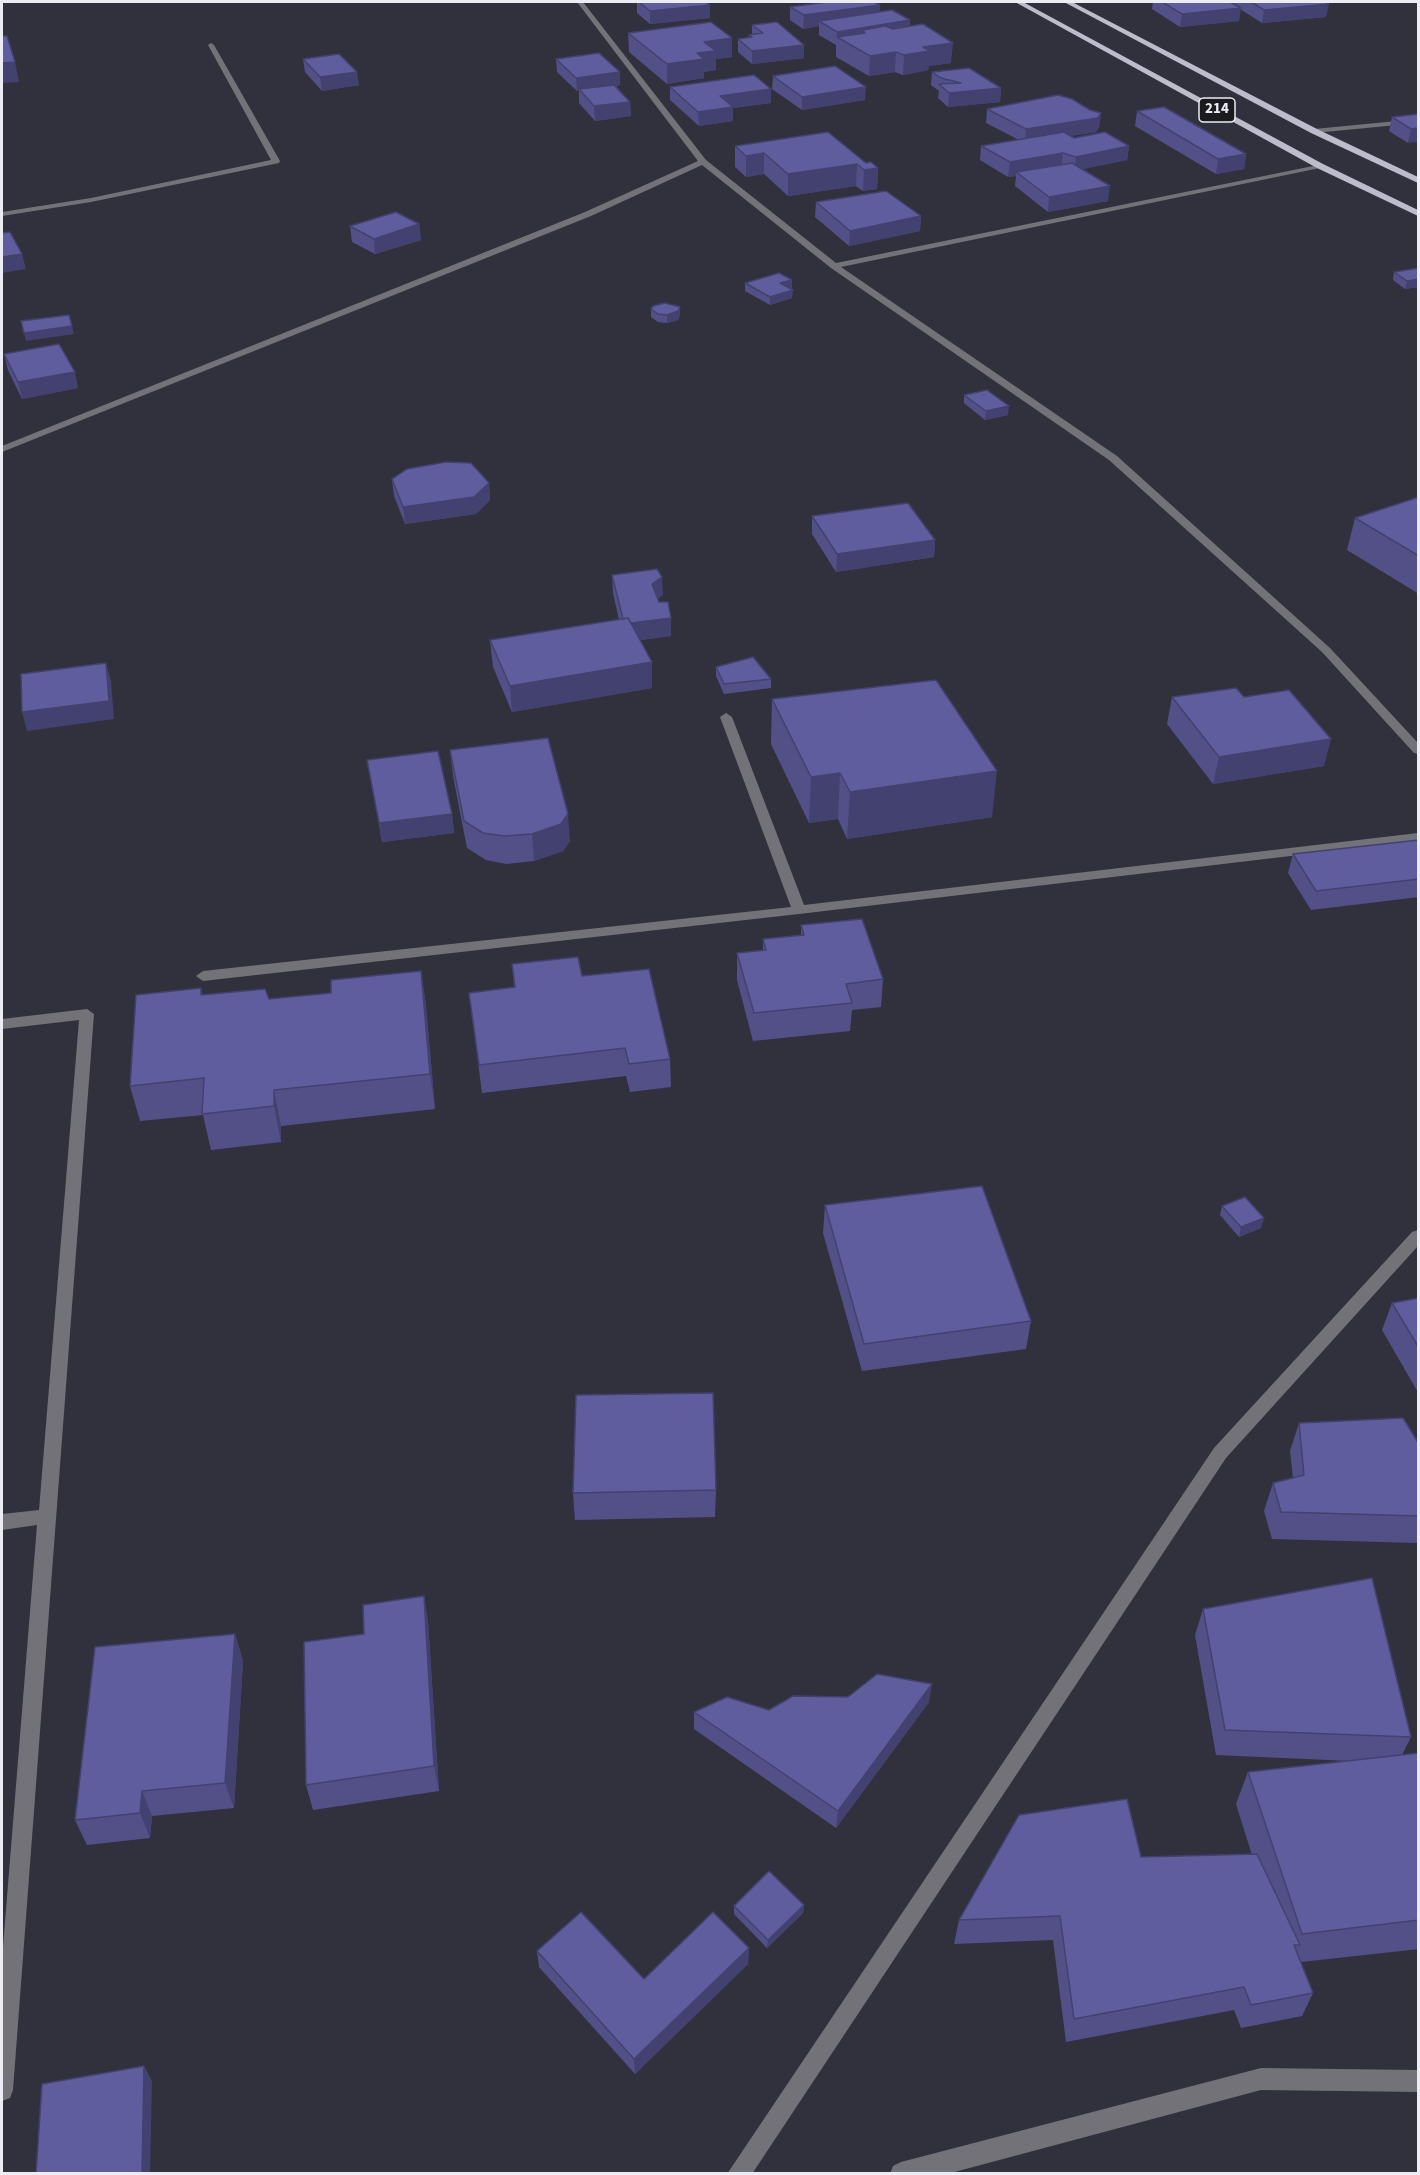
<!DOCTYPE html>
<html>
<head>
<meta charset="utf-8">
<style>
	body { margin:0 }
	#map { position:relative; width:1420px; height:2175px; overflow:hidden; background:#31313e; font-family:"Source Sans 3",sans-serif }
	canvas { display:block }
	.frame { position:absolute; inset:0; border:3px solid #ececf4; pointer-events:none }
</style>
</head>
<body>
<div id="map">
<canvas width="1420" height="2175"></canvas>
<div class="frame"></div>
</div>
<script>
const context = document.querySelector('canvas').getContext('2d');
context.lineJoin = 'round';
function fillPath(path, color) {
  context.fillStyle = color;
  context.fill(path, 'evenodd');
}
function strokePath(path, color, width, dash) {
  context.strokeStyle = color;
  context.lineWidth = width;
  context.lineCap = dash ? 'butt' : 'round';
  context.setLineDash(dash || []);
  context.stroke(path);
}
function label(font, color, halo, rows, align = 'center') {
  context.font = font + ' "Source Sans 3",sans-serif';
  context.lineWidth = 4.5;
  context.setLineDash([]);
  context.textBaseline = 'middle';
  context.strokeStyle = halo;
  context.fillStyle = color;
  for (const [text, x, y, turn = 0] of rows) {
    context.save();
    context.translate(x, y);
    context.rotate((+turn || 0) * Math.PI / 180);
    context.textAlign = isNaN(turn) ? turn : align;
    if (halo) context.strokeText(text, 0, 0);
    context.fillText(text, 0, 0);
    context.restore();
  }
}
const minor = new Path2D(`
	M577 2H583L706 160 836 263 1323 164 1324 166 1320 168 841 267 1117 456 1330 648 1418 743V754L1414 753 1322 652 1109 460 831 268 702 165 591 216 2 452V446L585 212 698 161Z
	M211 43 214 45 280 161 279 163 91 202 2 216V212L91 198 271 160 208 45Z
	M1418 119V123L1314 133 1310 131 1314 129Z
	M726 713 732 717 804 905 1418 833V841L799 914 203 981 196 976 203 971 791 907 720 717Z
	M87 1009 94 1014 13 2090 10 2098 2 2101V1959L37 1525 2 1530V1514L39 1510 79 1020 2 1029V1019Z
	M1418 1230V1246L1226 1458 752 2174H727L1214 1448 1412 1232Z
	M1261 2068 1418 2070V2092L1261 2090 947 2174H890L893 2166 901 2162Z`);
const trunk = new Path2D(`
	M1015 2H1023L1323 164 1418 210V216L1317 168Z
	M1064 2H1072L1317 129 1418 177V183L1311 133Z`);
const wall = new Path2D(`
	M637 2H706L710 18 650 24 637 13Z
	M818 2H874L880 5 879 12 910 20V27L951 63 929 66 928 70 903 75 895 72 869 76 836 57V45L819 35V26L803 29 790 20V7L820 3Z
	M1153 2H1325L1326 17 1262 23 1240 9 1239 21 1180 27 1152 9Z
	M752 25 804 58 752 64 738 52V39L749 38V35H752Z
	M628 33 732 57 716 59V70L704 72V78L667 84 629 52Z
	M303 59 359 85 322 91 305 72Z
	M556 59 620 72V85L616 86 630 102 631 116 595 121 579 103V91H577L557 72Z
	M932 72 1001 88 1000 102 948 107 938 98 939 91 931 85Z
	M773 76 865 100 802 110 772 89Z
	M670 87 771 89V103L733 108V121L699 126 670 100Z
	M987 109 1101 113 1099 127 1096 132 1070 136 1074 138 1129 146 1127 160 1083 169 1108 201 1048 212 1015 186 1016 176 1008 177 980 160 981 146 1019 140 986 123Z
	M1137 111 1246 154 1244 169 1216 174 1135 126Z
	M1419 114 1408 143 1389 131 1392 117Z
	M735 146 866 163 878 168 877 189 863 191 856 186 788 196 764 174 746 177 735 167Z
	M816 202 921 216 920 231 849 246 815 217Z
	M419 224 421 240 375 254 352 242 350 226Z
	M1419 268V287L1405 289 1393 280 1394 272Z
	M745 283 792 288H789L792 298 770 305 745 291Z
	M651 309 680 315 678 320 667 323 658 322 651 317Z
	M4 354 78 388 22 399 8 370Z
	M964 395 1008 415 985 420 964 403Z
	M392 479 489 483 490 500 476 514 405 524 394 496Z
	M1419 497V594L1347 550 1355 518Z
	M812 516 935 540 934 557 836 572 812 534Z
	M612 575 663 595 658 598 659 602 671 618V636L640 640 652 662V688L512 712 493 667 490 640 619 620 613 593Z
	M716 667 771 679V688L724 694 716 676Z
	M1172 697H1244L1324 766 1213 784 1167 724Z
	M772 699 992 817 847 839 838 819 809 823 771 744Z
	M450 750 570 841 563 851 534 861 506 864 486 860 467 848 453 776Z
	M367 760 452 814 454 833 382 842Z
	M1419 840V897L1311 910 1288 873 1293 854Z
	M801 925 883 979 881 1007 852 1010 850 1031 753 1041 737 980V953L763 950V939L801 935Z
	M512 964 582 976 670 1059 671 1087 630 1092 626 1076 482 1093 469 993 514 987Z
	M421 971 426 1006 435 1109 281 1126V1142L211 1150 203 1115 140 1121 130 1086 203 995 269 999 331 993Z
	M825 1205 1031 1321 1026 1349 862 1371 823 1233Z
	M1222 1206 1261 1228 1239 1237 1220 1215Z
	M1419 1298V1394L1382 1330 1392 1303Z
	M1299 1423 1419 1444V1543L1272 1539 1264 1511 1273 1483 1293 1478 1290 1451Z
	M716 1490 715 1517 575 1520 573 1493Z
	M424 1596 428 1622 439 1791 313 1810 306 1785 364 1634Z
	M1203 1609 1411 1737 1402 1755 1419 1753V1949L1301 1962 1313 1993 1302 2016 1241 2028 1234 2010 1066 2042 1053 1940 954 1944 959 1920 1141 1857 1252 1855 1236 1804 1248 1772 1351 1761 1216 1755 1195 1635Z
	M235 1634 243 1661 234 1808 152 1816 150 1838 87 1845 75 1820Z
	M929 1702 836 1828 694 1729V1712L769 1710Z
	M804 1905 803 1913 767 1948 734 1914V1906Z
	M749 1948 748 1964 635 2074 539 1967 537 1951 644 1979Z`);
const shadedWall = new Path2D(`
	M1329 4 1326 17 1262 23 1264 10Z
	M710 5V18L650 24V11Z
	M880 5 879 18 819 21V26L803 29 804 15Z
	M1241 8 1239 21 1180 27 1182 14Z
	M910 20 909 33H865L863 30V41L837 38V32Z
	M732 38V57L716 59V70L704 72V78L667 84V64L704 42Z
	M953 43 951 63 929 66 928 70 903 75 904 55 923 47Z
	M804 45V58L752 64V51Z
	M896 52 895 72 869 76 870 56Z
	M15 62 19 82 2 83V63Z
	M357 72 359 85 322 91 320 77Z
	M620 72V85L581 91 579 89V91H577L576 78Z
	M866 87 865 100 802 110V97Z
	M1001 88 1000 102 948 107 949 93Z
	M771 89V103L733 108V121L699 126 698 112 720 96Z
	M630 102 631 116 595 121 594 106Z
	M1101 113 1099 127 1096 132 1025 143 1026 129Z
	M1419 128V142L1408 143 1411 129Z
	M1129 146 1127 160 1074 171 1076 157Z
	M764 153V174L746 177V156Z
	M1063 153 1061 168 1016 172V176L1008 177 1010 162Z
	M1246 154 1244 169 1216 174 1218 159Z
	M857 164 856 186 788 196V174Z
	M878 168 877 189 863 191 864 170Z
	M1110 186 1108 201 1048 212 1049 197Z
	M921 216 920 231 849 246 850 231Z
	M419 224 421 240 375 254 374 239Z
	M22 254 26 269 2 273V257Z
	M1419 279V287L1405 289 1407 281Z
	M792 280V288L780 291V283Z
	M793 290 792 298 770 305V297Z
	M680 307V315L678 320 667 323V315Z
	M72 326 74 334 26 341 24 333Z
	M75 372 78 388 22 399 18 382Z
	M1009 406 1008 415 985 420 986 411Z
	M489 483 490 500 476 514 405 524 403 507Z
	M935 540 934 557 836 572 837 554Z
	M662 577 663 595 653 602 652 584Z
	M671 618V636L625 642 624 624Z
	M652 662V688L512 712 510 686Z
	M106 663 111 681 114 719 27 731 22 712Z
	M1331 739 1324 766 1213 784 1219 757Z
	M997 771 992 817 847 839 850 792Z
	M840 773 838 819 809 823 811 777Z
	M452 814 454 833 382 842 379 823Z
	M568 814 570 841 563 851 534 861 532 834Z
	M421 971 426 1006 435 1109 430 1074Z
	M274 1090 281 1126V1142L274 1106Z
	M1264 1218 1261 1228 1239 1237 1241 1227Z
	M424 1596 428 1622 439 1791 434 1766Z
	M235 1634 243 1661 234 1808 225 1783Z
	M932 1684 929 1702 836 1828 838 1811Z
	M142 1791 152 1816 150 1838 140 1813Z
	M804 1905 803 1913 767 1948 768 1940Z
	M749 1948 748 1964 635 2074 634 2059Z
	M144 2066 152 2081 150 2174H142Z`);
const building = new Path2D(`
	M639 2H706L710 5 650 11Z
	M827 2H874L880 5 804 15 790 7Z
	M1162 2H1230L1241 8 1182 14Z
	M1251 2H1325L1329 4 1264 10Z
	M892 10 910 20 837 32 819 21Z
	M711 22 732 38 704 42 716 51 697 53 704 59 667 64 628 33Z
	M777 22 804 45 752 51 738 39 752 37 749 35 763 33 752 25Z
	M923 24 953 43 923 47 930 51 904 55 896 52 870 56 837 37 865 33 863 30 885 26 893 29Z
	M2 36H7L15 62 2 63Z
	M599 53 620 72 576 78 556 59Z
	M339 54 357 72 320 77 303 59Z
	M835 66 866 87 802 97 773 76Z
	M969 68 1001 88 949 93 939 84 961 83 941 78 932 72Z
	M754 75 771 89 720 96 733 107 698 112 670 87Z
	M614 85 630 102 594 106 579 89Z
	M1058 95 1072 99 1090 110 1101 113 1098 118 1026 129 987 109Z
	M1164 107 1246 154 1218 159 1137 111Z
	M1419 114V128L1411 129 1392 117Z
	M828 132 866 163 871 162 878 168 864 170 857 164 788 174 764 153 746 156 735 146Z
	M1064 132 1074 138 1105 132 1129 146 1076 157 1063 153 1010 162 981 146Z
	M1072 163 1110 186 1049 197 1016 172Z
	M886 191 921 216 850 231 816 202Z
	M396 212 419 224 374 239 350 226Z
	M10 232 22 254 2 257V233Z
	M1419 268V279L1407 281 1394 272Z
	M779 273 792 280 780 283 793 290 770 297 745 283Z
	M665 303 680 307 678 311 667 315 658 314 651 309 653 306Z
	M69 315 72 326 24 333 21 321Z
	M59 344 75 372 18 382 4 354Z
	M987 390 1009 406 986 411 964 395Z
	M446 462 471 463 489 483 474 497 403 507 392 479 407 469Z
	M1419 497V556L1355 518Z
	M908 503 935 540 837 554 812 516Z
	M657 569 662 577 652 584 659 602H668L671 618 631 623 628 618 623 619 612 575Z
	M628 618 652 662 510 686 490 640Z
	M753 657 771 679 724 684 716 667Z
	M106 663 109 701 22 712 21 674Z
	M936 680 997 771 850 792 840 773 811 777 772 699Z
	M1236 688 1244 697 1289 690 1331 739 1219 757 1172 697Z
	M548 738 568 814 561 824 532 834 504 836 483 833 464 821 450 750Z
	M438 751 452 814 379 823 367 760Z
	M1419 840V879L1316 891 1293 854Z
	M862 919 883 979 846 984 852 1003 754 1013 737 953 766 950 763 939 804 935 801 925Z
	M578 957 582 976 649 969 670 1059 629 1064 625 1048 479 1065 469 993 515 987 512 964Z
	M421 971 430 1074 274 1090V1106L202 1114 204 1078 130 1086 136 995 201 988V995L265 989 269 999 331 993V980Z
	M982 1186 1031 1321 864 1344 825 1205Z
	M1245 1197 1264 1218 1241 1227 1222 1206Z
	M1419 1298V1348L1392 1303Z
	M713 1393 716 1490 573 1493 576 1395Z
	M1403 1418 1419 1444V1516L1281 1512 1273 1483 1304 1475 1299 1423Z
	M1372 1578 1411 1737 1225 1730 1203 1609Z
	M424 1596 434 1766 306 1785 304 1642 364 1634 363 1605Z
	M235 1634 225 1783 142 1791 140 1813 75 1820 95 1647Z
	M877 1674 932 1684 838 1811 694 1712 727 1697 769 1710 793 1696 848 1697Z
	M1419 1753V1920L1302 1934 1248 1772Z
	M1127 1799 1141 1857 1257 1854 1300 1945H1294L1313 1993 1251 2005 1244 1987 1074 2019 1060 1916 959 1920 1019 1815Z
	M769 1871 804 1905 768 1940 734 1906Z
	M581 1912 644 1979 713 1912 749 1948 634 2059 537 1951Z
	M144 2066 142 2174H36L42 2084Z`);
const shields = [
	[1217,110,36]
];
const shieldNames = [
	["214",1217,110]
];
fillPath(minor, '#727278');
fillPath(trunk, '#bcbcca');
fillPath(wall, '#535088');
fillPath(shadedWall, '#43416f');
fillPath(building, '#605d9e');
strokePath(building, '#43416f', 1.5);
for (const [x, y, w] of shields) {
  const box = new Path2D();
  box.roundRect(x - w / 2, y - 12, w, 24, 4.5);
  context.fillStyle = '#1a1a1f';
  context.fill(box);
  strokePath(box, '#ececf4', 1.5);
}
label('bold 15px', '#ececf4', null, shieldNames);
</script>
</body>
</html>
